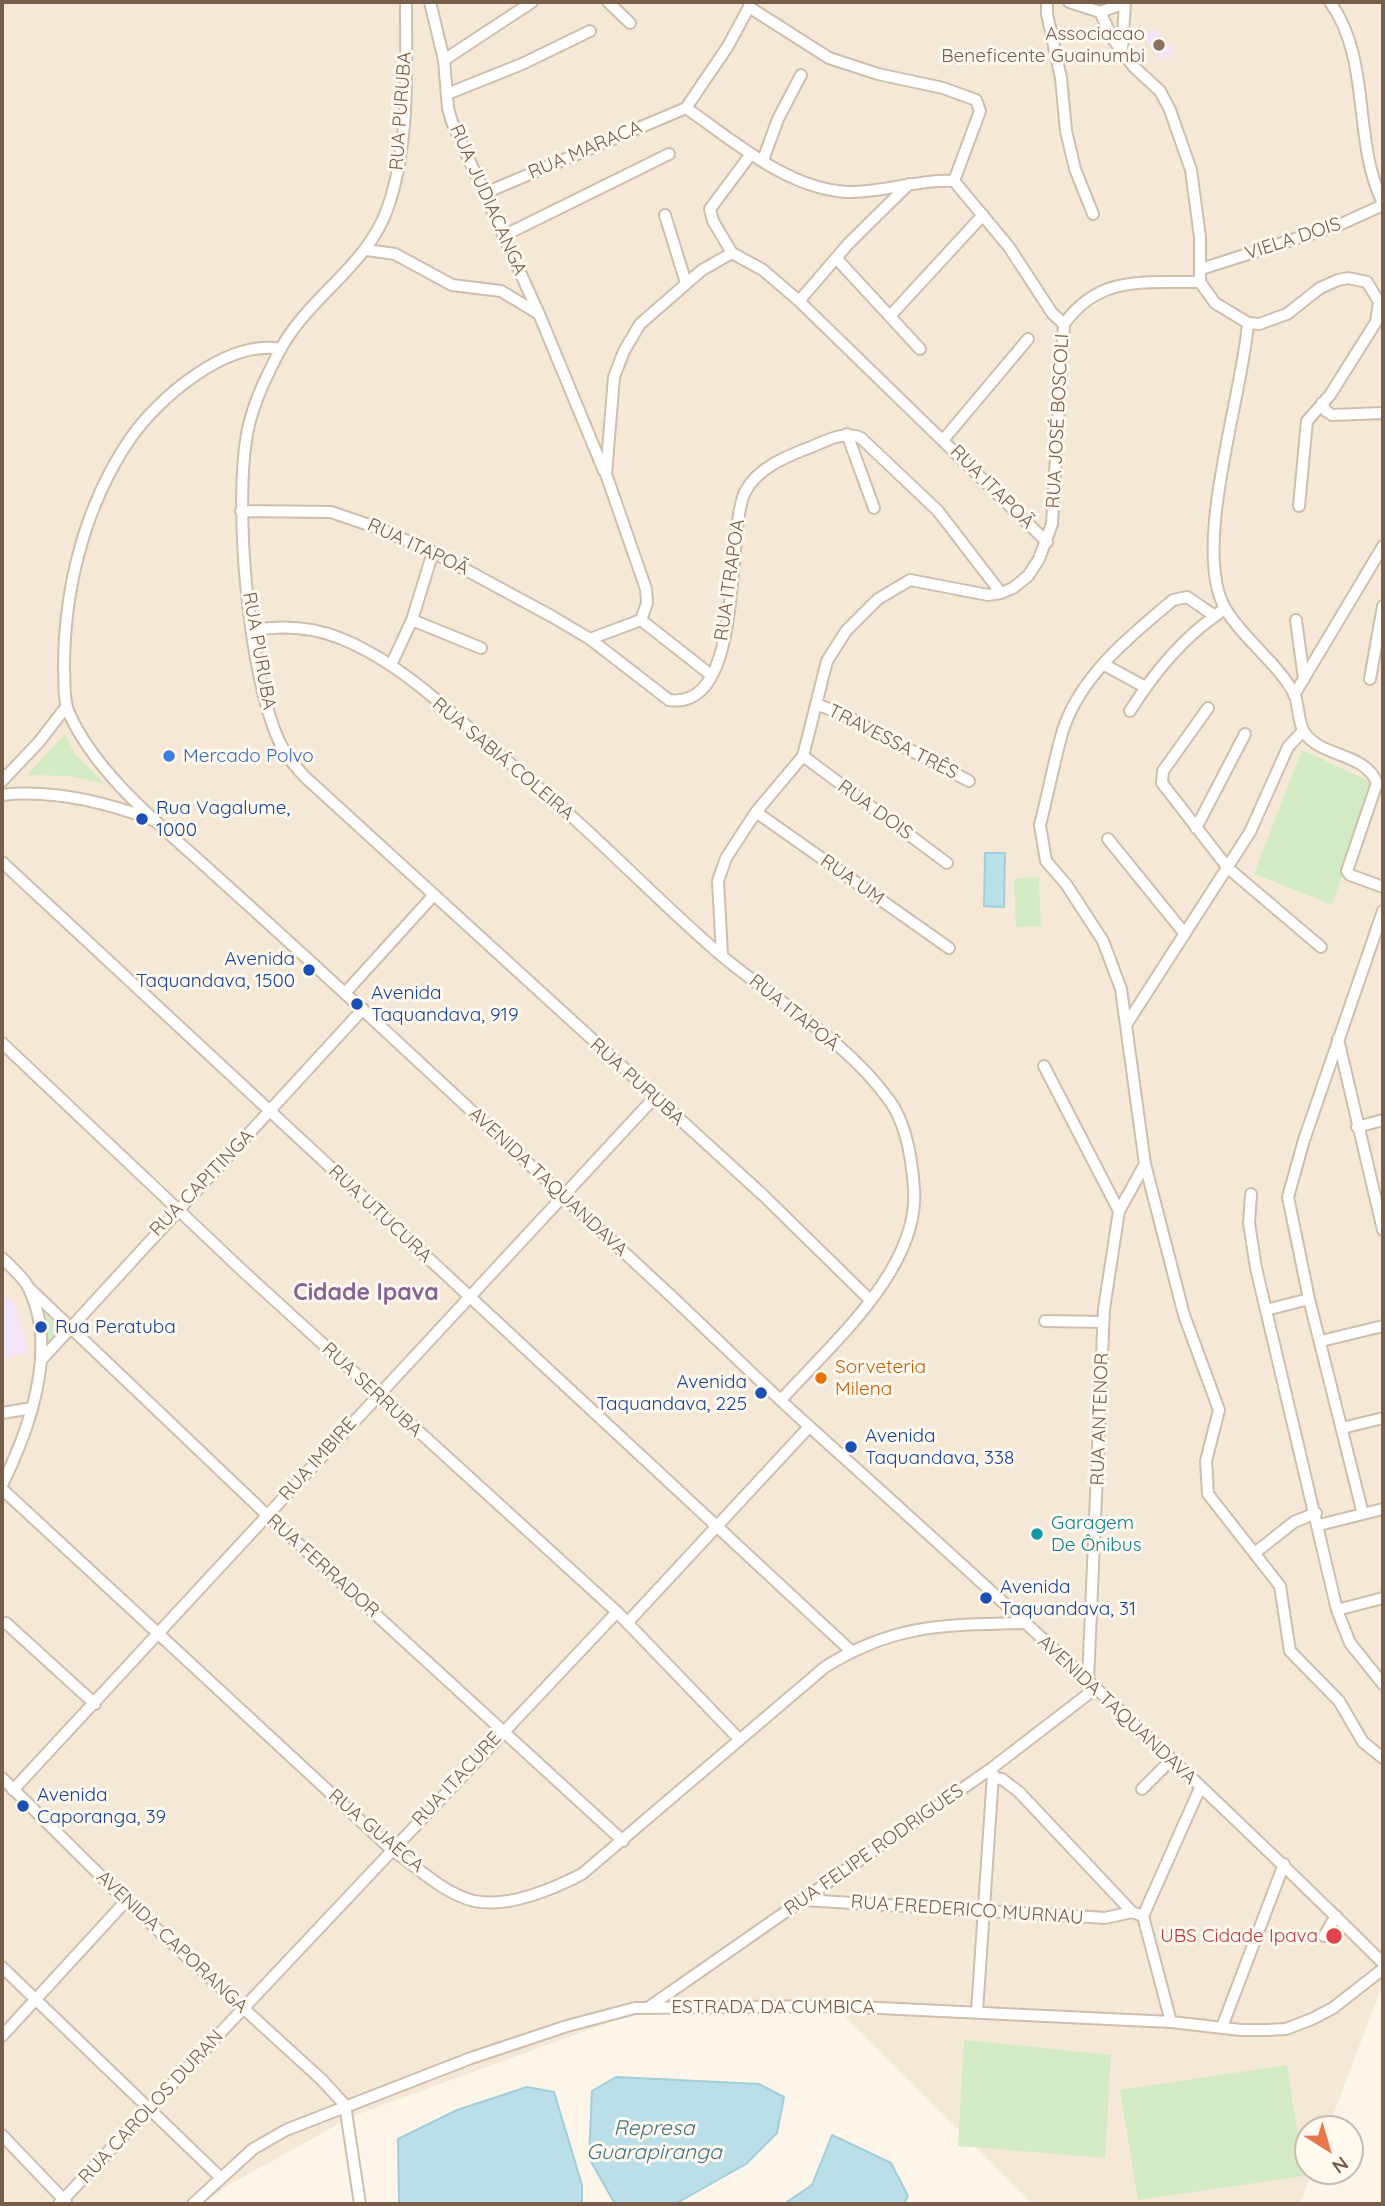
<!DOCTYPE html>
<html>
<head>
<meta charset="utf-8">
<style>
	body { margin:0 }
	#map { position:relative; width:1385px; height:2206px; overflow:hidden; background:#fdf6e8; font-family:Quicksand,sans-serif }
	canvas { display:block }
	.frame { position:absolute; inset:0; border:4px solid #785d4b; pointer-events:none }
	.north { position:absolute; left:1294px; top:2115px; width:70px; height:70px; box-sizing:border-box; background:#fff9ef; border:2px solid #c9bbad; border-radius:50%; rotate:143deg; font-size:19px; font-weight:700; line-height:28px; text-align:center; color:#785d4b }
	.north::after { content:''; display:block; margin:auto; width:24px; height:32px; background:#e9754b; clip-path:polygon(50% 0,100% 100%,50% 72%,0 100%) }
</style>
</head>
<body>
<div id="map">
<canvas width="1385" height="2206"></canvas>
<div class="frame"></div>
<div class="north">N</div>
</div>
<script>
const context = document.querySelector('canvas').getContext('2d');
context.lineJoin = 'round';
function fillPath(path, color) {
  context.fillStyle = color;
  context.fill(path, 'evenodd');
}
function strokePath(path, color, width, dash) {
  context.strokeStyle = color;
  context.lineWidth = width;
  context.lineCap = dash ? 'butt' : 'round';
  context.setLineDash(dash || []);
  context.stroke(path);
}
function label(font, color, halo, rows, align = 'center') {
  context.font = font + ' Quicksand,sans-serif';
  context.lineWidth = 6;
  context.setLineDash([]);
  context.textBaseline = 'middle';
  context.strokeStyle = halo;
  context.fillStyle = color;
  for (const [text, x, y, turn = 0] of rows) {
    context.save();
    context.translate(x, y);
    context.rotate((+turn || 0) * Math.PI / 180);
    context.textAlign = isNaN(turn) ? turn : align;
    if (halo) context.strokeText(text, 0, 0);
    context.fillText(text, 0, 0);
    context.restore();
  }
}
const residential = new Path2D(`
	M2 2H1383V1983L1328 2129H1308V2171H1312L1300 2204H1033L836 2007 637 2012 353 2116 227 2186 203 2204H72L2 2139Z
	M2 2143 66 2204H2Z`);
const education = new Path2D(`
	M1156 28 1175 53 1163 61 1144 37Z
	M2 1296 15 1303 28 1352 2 1359Z`);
const green = new Path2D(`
	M65 734 75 754 105 784 69 776 27 775Z
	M1302 750 1373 783 1332 905 1254 874Z
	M1039 877 1041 926 1016 927 1014 879Z
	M35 1305 62 1329 46 1344Z
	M964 2040 1111 2055 1105 2158 958 2146Z
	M1287 2065 1304 2176 1138 2200 1120 2090Z`);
const water = new Path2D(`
	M985 853H1005L1004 907 984 906Z
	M616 2077 759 2084 784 2097 777 2133 746 2164 675 2204H615L589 2158 592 2091Z
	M527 2087 554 2092 582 2185V2204H399L398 2139 457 2110Z
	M832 2135 891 2163 908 2196 904 2204H784L812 2185Z`);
const street = new Path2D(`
	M406 2C406 69 410 143 388 207 368 266 309 296 280 350 267 375 254 401 248 429 233 501 248 676 280 743 286 756 295 766 305 777L764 1196 870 1300
	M430 2 444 60 448 108 452 122 539 314
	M608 2 630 23
	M1047 2V14L1061 78 1066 131 1075 169 1093 214
	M1069 2 1100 12 1113 39 1134 67 1160 91 1170 110 1191 170 1200 237V282L1215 303 1248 323 1259 324 1287 314 1320 288 1338 280 1348 278 1367 282 1379 302 1376 322 1330 395 1307 421 1299 506
	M1330 2C1372 60 1352 141 1383 203
	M749 3V7L829 58 878 74 943 88 976 100 980 111 954 181
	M749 7 728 46 686 108C733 140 787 189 847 192 883 193 918 179 954 181
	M1100 12 1125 3
	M1122 50 1125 2
	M444 60 532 2
	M447 94 522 64 590 31
	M751 154 710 209 713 221 732 253 763 270 799 301 1047 542
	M763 160 778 119 801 75
	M954 181 1009 247 1052 313 1064 324
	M485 193 686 108
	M665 215 686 283
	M505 235 669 154
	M367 250 395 254 452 285 501 291 539 314 604 471
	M836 258 920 349
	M1201 269 1339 225 1383 205
	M799 301 849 243 909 184
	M890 316 983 215
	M1248 323C1243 394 1191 548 1225 608 1241 637 1282 667 1295 696 1299 707 1298 722 1304 732 1321 758 1365 752 1377 783L1347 871 1350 875 1383 887
	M281 349C227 339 158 398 130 439 85 505 64 588 64 668 65 682 63 700 69 713 97 776 164 828 214 874 274 928 333 982 392 1037 485 1123 578 1209 670 1295 718 1340 764 1386 812 1429 1006 1603 1198 1780 1383 1963
	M1322 403 1326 411 1332 415 1383 413
	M847 434 874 508
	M944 439 1028 339
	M241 511 331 512 375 527 433 552 553 617 590 639 669 700C746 711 725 534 745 492 757 468 787 456 811 447 826 441 845 430 861 438L938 511 1001 593
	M1225 608 1215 616 1187 597 1173 600C1131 635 1081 675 1063 730 1054 761 1048 794 1040 825L1046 861 1066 884 1103 941 1121 989 1145 1164 1184 1315 1219 1410 1206 1461 1208 1494 1280 1586 1290 1651 1339 1701 1363 1742 1383 1758
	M412 620 481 648
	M641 620 711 675
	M1296 620 1304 679
	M252 630C297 623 330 630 369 652 411 675 448 710 484 741 516 769 550 796 581 825 628 868 673 914 722 956 777 1002 847 1041 889 1100 907 1124 912 1160 914 1189 920 1269 830 1345 781 1400
	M590 639 641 620 647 603 646 589 606 474 614 377 624 351 640 324 702 270 732 253
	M1103 664 1145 687
	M391 665 412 620 433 552
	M1370 679 1383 606
	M1294 695 1383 546
	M816 704 842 714 969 781
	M1208 708 1163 771 1162 783 1228 868 1321 947
	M1130 711C1152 676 1181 640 1215 616
	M803 756 947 863
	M2 781 39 742 66 707
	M2 795C53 789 105 802 153 820
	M756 812 949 948
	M1196 828 1245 734
	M1108 839 1185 934
	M2 862 851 1651
	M722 955 718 881 726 858 756 812 803 756 827 661 846 631 878 599 910 580 988 595 1001 593 1013 588 1028 576 1039 559 1052 524 1064 324C1100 274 1145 283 1200 282
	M345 993 433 896
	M1126 1025 1250 832 1288 747 1303 731
	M1338 1039 1383 1230
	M2 1043 245 1273 617 1612 739 1739
	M1044 1066 1119 1211
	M1357 1127 1383 1120
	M1251 1194 1249 1223 1256 1268 1337 1610 1350 1643 1383 1684
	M2 1258C10 1266 21 1275 27 1285 60 1347 30 1428 2 1485
	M28 1287 267 1515 623 1841
	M1266 1310 1309 1299
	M1045 1321 1103 1322
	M1321 1341 1383 1326
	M43 1358 363 1009
	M2 1413 32 1408
	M1342 1428 1383 1418
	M2 1489 391 1849C416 1866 444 1894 474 1901 508 1908 553 1889 582 1874L825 1667C894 1624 943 1625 1022 1623
	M1363 1514 1309 1299 1288 1197 1304 1140 1383 911
	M1319 1525 1383 1509
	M1256 1552 1294 1522 1316 1513
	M1337 1610 1383 1598
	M6 1623 95 1704
	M627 1623 809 1427
	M1088 1681 1104 1309 1119 1211 1145 1164
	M2 1778 126 1901 322 2080 345 2105
	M993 1778 1002 1779 1019 1792 1132 1912 1143 1916 1171 2022
	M1142 1789 1171 1760
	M13 1790 654 1098
	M802 1900 1090 1917 1105 1918 1132 1912
	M1143 1916 1200 1788
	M1324 1936 1336 1916
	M2 1967 220 2177
	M649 2007 992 1768 1096 1688
	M977 2012 993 1774
	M1222 2027 1284 1864
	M2 2036 126 1901
	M345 2105 360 2204
	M2 2135 66 2202
	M59 2204 617 1612
	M193 2204 253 2149 286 2130 471 2058 567 2026 635 2008 837 2006 1171 2022 1241 2030H1267L1286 2029 1312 2019 1333 2008 1383 1969`);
const markers = [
	[1159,45,7,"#8d6e63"],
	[169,756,7,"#3f7fe0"],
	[142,819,7,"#1a4fb4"],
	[309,970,7,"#1a4fb4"],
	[357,1004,7,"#1a4fb4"],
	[41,1327,7,"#1a4fb4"],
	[821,1378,7,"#e8710a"],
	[761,1393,7,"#1a4fb4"],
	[851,1447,7,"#1a4fb4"],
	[1037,1534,7,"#0f9aa8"],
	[986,1598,7,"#1a4fb4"],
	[23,1806,7,"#1a4fb4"],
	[1334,1936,9,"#e0444e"]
];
const educationNames = [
	["Associacao",1145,34],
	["Beneficente Guainumbi",1145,56]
];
const streetNames = [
	["RUA PURUBA",401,111,-86],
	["RUA MARACA",585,150,-23],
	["RUA JUDIACANGA",488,200,66],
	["VIELA DOIS",1293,239,-18],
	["RUA JOSÉ BOSCOLI",1058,421,-87],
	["RUA ITAPOÃ",992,487,45],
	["RUA ITAPOÃ",418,547,25],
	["RUA ITRAPOA",730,580,-82],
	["RUA PURUBA",259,651,80],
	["TRAVESSA TRÊS",893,742,27],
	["RUA SABIÁ COLEIRA",503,759,40],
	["RUA DOIS",875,810,36],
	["RUA UM",852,880,35],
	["RUA ITAPOÃ",794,1013,39],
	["RUA PURUBA",637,1082,42],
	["AVENIDA TAQUANDAVA",548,1182,43],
	["RUA CAPITINGA",202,1183,-46],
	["RUA UTUCURA",380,1214,43],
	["RUA SERRUBA",372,1390,43],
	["RUA ANTENOR",1100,1419,-88],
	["RUA IMBIRE",318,1459,-48],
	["RUA FERRADOR",323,1566,42],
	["AVENIDA TAQUANDAVA",1117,1710,43],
	["RUA ITACURE",457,1779,-47],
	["RUA GUAECA",376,1831,40],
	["RUA FELIPE RODRIGUES",874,1850,-35],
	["RUA FREDERICO MURNAU",967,1910,4],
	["AVENIDA CAPORANGA",172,1942,43],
	["ESTRADA DA CUMBICA",773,2007],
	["RUA CAROLOS DURAN",151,2107,-47]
];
const shopNames = [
	["Mercado Polvo",183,756]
];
const transitNames = [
	["Rua Vagalume,",156,808],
	["1000",156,830],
	["Avenida",295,959,"right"],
	["Taquandava, 1500",295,981,"right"],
	["Avenida",371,993],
	["Taquandava, 919",371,1015],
	["Rua Peratuba",55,1327],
	["Avenida",747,1382,"right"],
	["Taquandava, 225",747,1404,"right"],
	["Avenida",865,1436],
	["Taquandava, 338",865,1458],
	["Avenida",1000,1587],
	["Taquandava, 31",1000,1609],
	["Avenida",37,1795],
	["Caporanga, 39",37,1817]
];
const foodNames = [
	["Sorveteria",835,1367],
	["Milena",835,1389]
];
const cultureNames = [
	["Garagem",1051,1523],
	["De Ônibus",1051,1545]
];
const healthNames = [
	["UBS Cidade Ipava",1318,1936]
];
const waterNames = [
	["Represa",654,2129],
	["Guarapiranga",654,2153]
];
const quarterNames = [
	["Cidade Ipava",366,1293]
];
fillPath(residential, '#f5e8d6');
fillPath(education, '#f3e4fa');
fillPath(green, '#d3ebc5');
fillPath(water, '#bbdfe8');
strokePath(water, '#a1ceda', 2);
strokePath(street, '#cfbead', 14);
strokePath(street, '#fff', 10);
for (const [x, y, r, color] of markers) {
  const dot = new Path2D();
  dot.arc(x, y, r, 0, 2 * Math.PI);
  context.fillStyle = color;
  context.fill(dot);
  strokePath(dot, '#fff9ef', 2.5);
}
label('19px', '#785e54', '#fff9ef', educationNames, 'right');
label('19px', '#785d4b', '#fff9ef', streetNames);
label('19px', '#366cbe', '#fff9ef', shopNames, 'left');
label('19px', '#164399', '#fff9ef', transitNames, 'left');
label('19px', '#c56008', '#fff9ef', foodNames, 'left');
label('19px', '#0d838f', '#fff9ef', cultureNames, 'left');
label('19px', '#be3a42', '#fff9ef', healthNames, 'right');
label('italic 21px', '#407684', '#fff9ef', waterNames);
label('bold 23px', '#866394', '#fff9ef', quarterNames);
</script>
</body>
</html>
